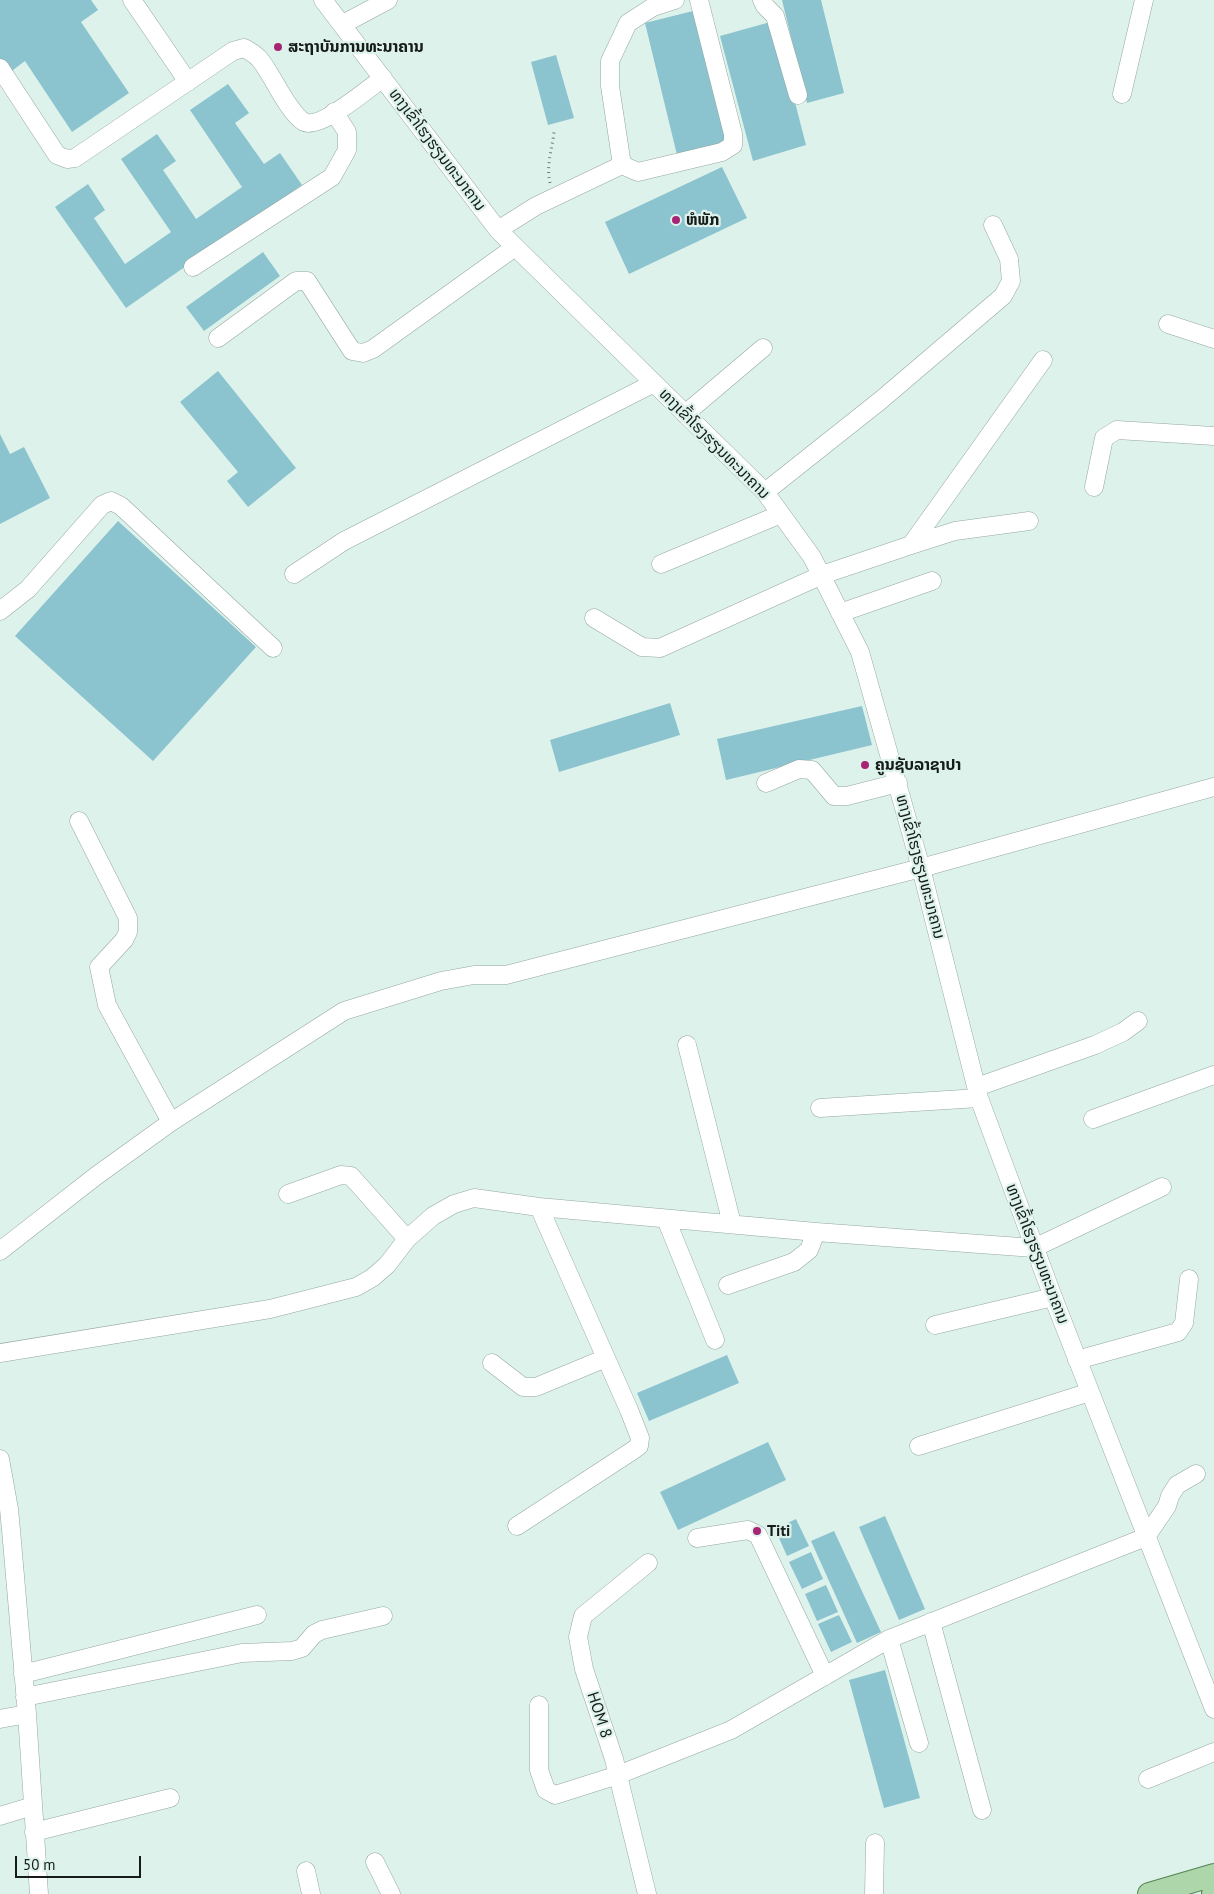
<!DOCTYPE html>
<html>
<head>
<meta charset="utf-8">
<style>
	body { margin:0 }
	#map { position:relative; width:1214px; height:1894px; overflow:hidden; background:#def2ec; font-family:"PT Sans",sans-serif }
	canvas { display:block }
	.scale { position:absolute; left:15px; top:1856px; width:126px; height:22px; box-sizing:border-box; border:2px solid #151c1a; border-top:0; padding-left:6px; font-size:15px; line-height:18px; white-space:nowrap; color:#151c1a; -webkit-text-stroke:4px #def2ec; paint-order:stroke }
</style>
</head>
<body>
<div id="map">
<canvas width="1214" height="1894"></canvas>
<div class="scale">50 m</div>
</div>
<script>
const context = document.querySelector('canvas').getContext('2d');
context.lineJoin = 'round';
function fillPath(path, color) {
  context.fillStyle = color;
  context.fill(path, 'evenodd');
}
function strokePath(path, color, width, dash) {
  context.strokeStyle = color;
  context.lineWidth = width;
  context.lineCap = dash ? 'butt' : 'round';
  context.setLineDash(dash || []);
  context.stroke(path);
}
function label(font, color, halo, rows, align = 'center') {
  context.font = font + ' "PT Sans","Noto Sans Lao",sans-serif';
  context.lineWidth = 4.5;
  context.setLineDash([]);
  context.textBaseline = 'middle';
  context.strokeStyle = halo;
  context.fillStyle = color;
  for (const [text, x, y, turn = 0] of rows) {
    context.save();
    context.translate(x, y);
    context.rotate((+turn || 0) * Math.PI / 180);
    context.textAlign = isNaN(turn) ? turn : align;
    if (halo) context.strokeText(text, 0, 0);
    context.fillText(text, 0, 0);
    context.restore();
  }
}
const building = new Path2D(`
	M0 0H91L98 10 81 22 129 93 72 132 25 61 9 73 0 60Z
	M782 0H821L844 93 807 103Z
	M693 11 726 142 677 155 645 23Z
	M774 21 806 145 753 161 720 36Z
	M556 55 574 118 548 125 531 62Z
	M228 84 249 113 235 123 264 164 280 153 302 185 126 308 55 207 88 184 105 210 94 218 125 264 171 232 121 159 157 134 176 161 163 170 196 219 242 187 190 110Z
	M722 167 747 218 629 274 605 222Z
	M263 252 280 276 204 331 186 307Z
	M218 371 296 468 248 507 227 481 238 472 180 402Z
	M0 434 10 454 24 447 50 498 0 524Z
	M118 521 256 647 153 761 15 636Z
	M670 703 680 735 559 772 550 740Z
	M862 706 872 745 726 780 717 739Z
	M727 1355 739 1383 649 1421 637 1393Z
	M768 1442 786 1480 678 1530 660 1492Z
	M885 1516 925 1609 899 1620 859 1527Z
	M796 1519 809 1546 787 1556 775 1529Z
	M834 1531 881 1632 857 1643 811 1541Z
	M811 1552 823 1579 802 1589 789 1562Z
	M826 1585 838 1612 817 1621 805 1594Z
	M839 1615 852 1642 831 1652 818 1624Z
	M885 1670 920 1798 884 1808 849 1680Z`);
const path = new Path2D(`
	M550 183C546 165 552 150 554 132`);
const minor = new Path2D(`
	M132 0 188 82
	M323 0 498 230 765 492 812 557 860 652 921 868 979 1098 1053 1297 1214 1709
	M762 0 765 6 775 16 798 95
	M343 24 388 0
	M0 68 57 155 67 159 75 158 233 51 244 48C261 57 262 62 272 78 279 90 292 115 304 122 320 130 369 88 383 78
	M1122 94 1144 0
	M622 165 638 172 722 152 733 145V134L699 0
	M498 230 536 206 622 165 610 86V61L628 23 653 7 675 0
	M193 267 332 177 347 150V132L334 112
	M1168 324 1214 339
	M218 338 296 281H307L352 351 363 353 373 349 515 247
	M685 414 763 348
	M1094 487 1104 438 1117 430 1214 436
	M765 492 881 400 1003 296 1011 281 1009 259 993 225
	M911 545 1043 360
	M661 564 781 514
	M294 574 344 541 654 383
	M0 611 28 589 102 505 111 501 121 506 273 648
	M840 613 932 581
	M594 618 642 647 660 648 822 575 911 545 955 531 1029 521
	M766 783 799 769 812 770 834 796H847L898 783
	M79 821 128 918V932L124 940 99 967 107 1005 171 1122
	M687 1045 732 1224
	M977 1087 1095 1045 1123 1032 1138 1021
	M820 1108 979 1098
	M1093 1119 1214 1075
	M288 1194 341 1175 351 1176 407 1239
	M666 1219 715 1340
	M0 1251 96 1176 171 1122 344 1011 441 981 474 975H506L921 868 1214 787
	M728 1285 794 1262 809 1250 816 1232
	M935 1325 1053 1297
	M0 1353 270 1309 356 1287 372 1278 387 1265 407 1239 433 1216 454 1204 474 1198 539 1207 816 1232 1034 1248 1162 1187
	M1077 1360 1178 1332 1184 1323 1189 1279
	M492 1363 523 1387H536L606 1358
	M919 1446 1090 1392
	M0 1459 9 1509 11 1530 27 1714 39 1894
	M517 1526 632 1451 639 1446 640 1438 629 1410 539 1207
	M697 1538 748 1530 758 1535 825 1676
	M931 1622 982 1810
	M889 1639 919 1743
	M23 1674 257 1615
	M25 1697 242 1653 292 1651 302 1648 314 1634 322 1630 383 1616
	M539 1705V1770L546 1790 555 1795 618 1775 731 1730 889 1639 1146 1537 1167 1506 1170 1496 1177 1485 1196 1474
	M0 1719 27 1714
	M1148 1779 1214 1752
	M0 1816 33 1806
	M34 1832 170 1798
	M375 1862 391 1894
	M306 1871 311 1894
	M647 1894 614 1759 584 1669 578 1637 583 1616 648 1563
	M874 1894 875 1843`);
const major = new Path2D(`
	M1149 1894 1214 1875
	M1213 1894H1214`);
const markers = [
	[278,47,5,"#a62473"],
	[676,220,5,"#a62473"],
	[865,765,5,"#a62473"],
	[757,1531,5,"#a62473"]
];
const poiNames = [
	["ສະຖາບັນການທະນາຄານ",288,47],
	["ຫໍພັກ",686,220],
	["ຄູນຊັບລາຊາປາ",875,765],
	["Titi",767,1531]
];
const streetNames = [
	["ທາງເຂົ້າໂຮງຮຽນທະນາຄານ",437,150,53],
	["ທາງເຂົ້າໂຮງຮຽນທະນາຄານ",714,444,45],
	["ທາງເຂົ້າໂຮງຮຽນທະນາຄານ",920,867,75],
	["ທາງເຂົ້າໂຮງຮຽນທະນາຄານ",1037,1254,69],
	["HOM 8",599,1715,72]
];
fillPath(building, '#8bc3cf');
strokePath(minor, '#94a7a2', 19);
strokePath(major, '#548353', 24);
strokePath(path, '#707d79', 3, [1, 4]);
strokePath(minor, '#fff', 18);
strokePath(major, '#add6aa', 22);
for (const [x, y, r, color] of markers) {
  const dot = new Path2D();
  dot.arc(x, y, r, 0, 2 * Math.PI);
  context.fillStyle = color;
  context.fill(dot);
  strokePath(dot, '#def2ec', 2);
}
label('bold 16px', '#151c1a', '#def2ec', poiNames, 'left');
label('16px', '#151c1a', '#def2ec', streetNames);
</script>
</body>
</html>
